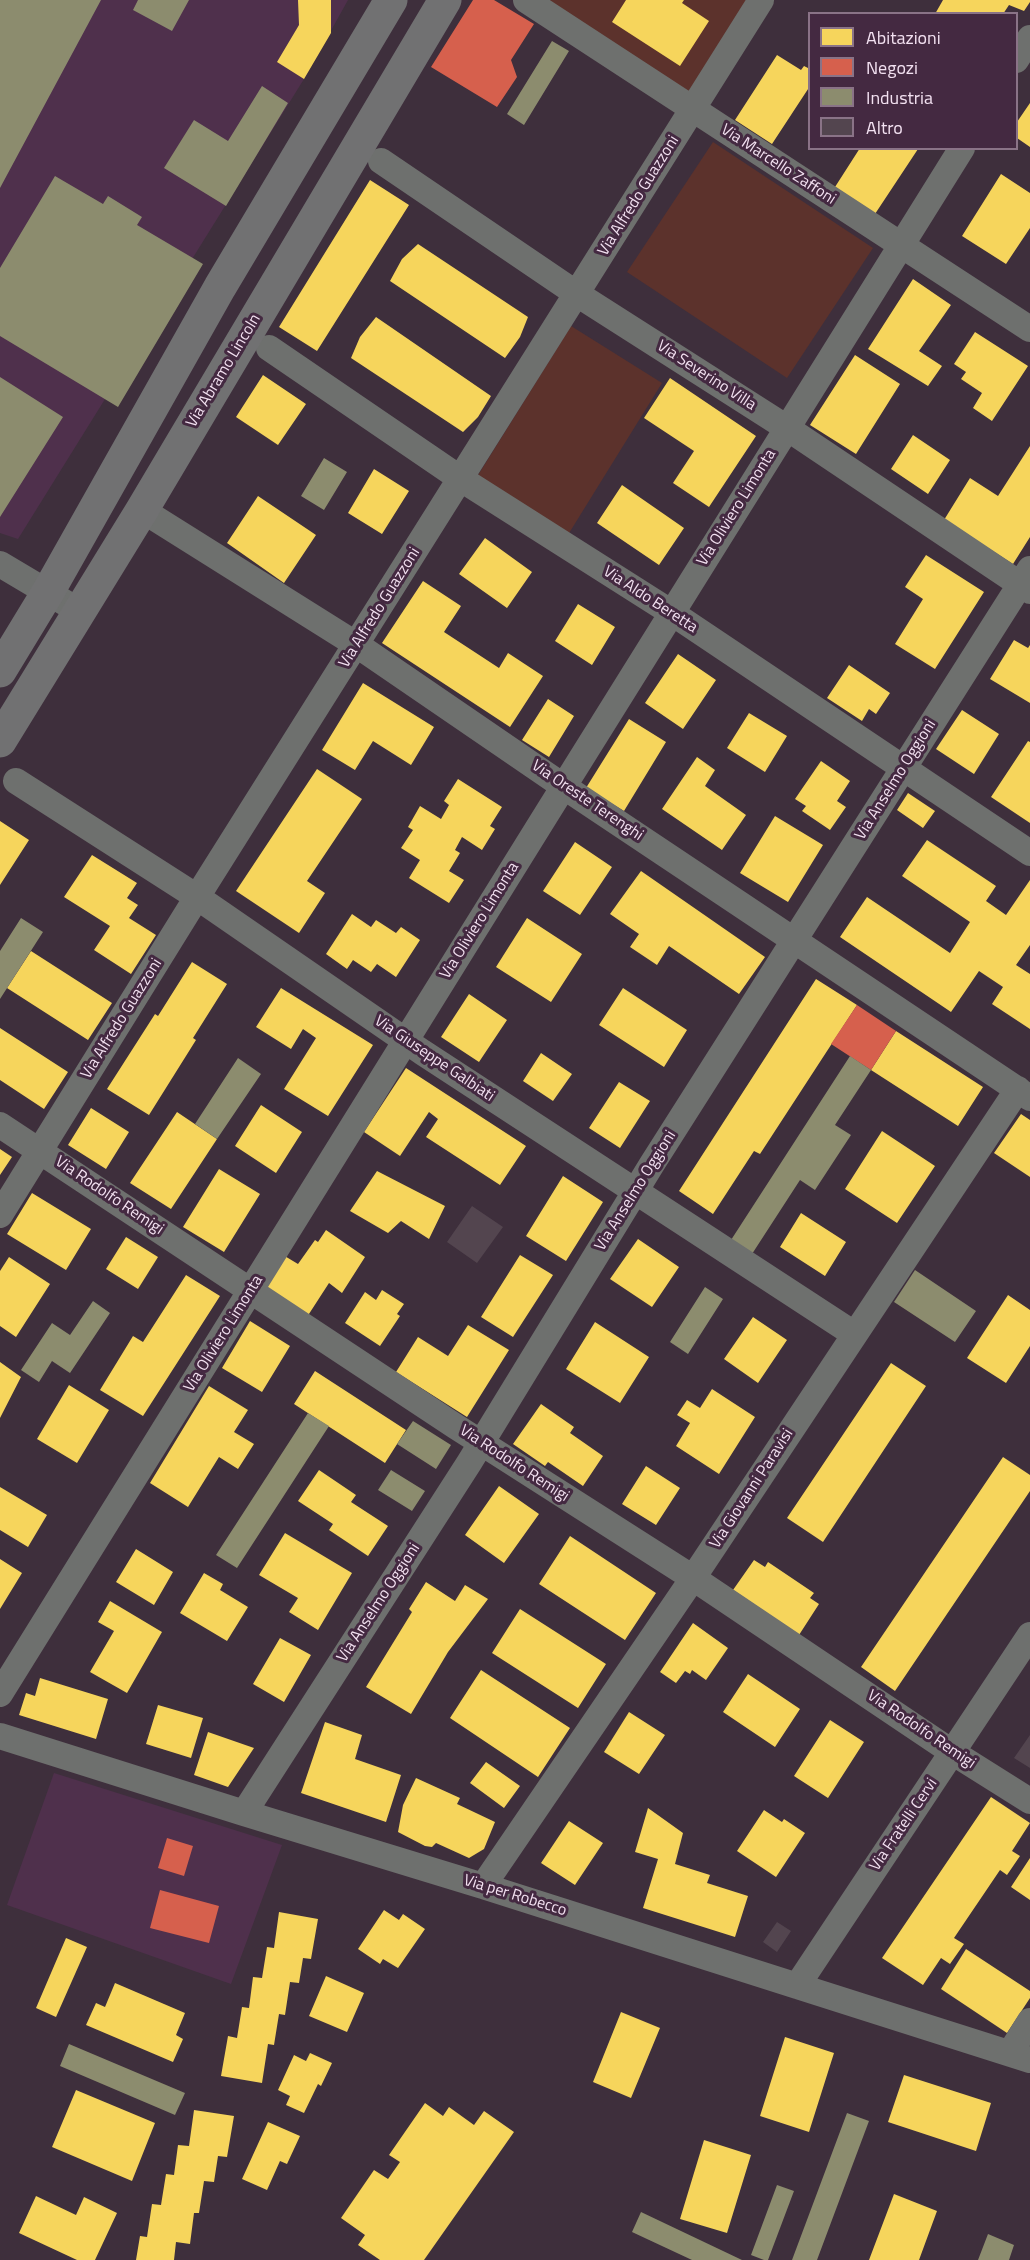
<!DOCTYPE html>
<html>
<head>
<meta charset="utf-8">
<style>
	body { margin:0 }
	#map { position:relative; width:1030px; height:2260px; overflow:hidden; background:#3e2f3c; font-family:"Titillium Web",sans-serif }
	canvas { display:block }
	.legend { position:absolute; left:808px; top:12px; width:210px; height:138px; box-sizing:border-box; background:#442941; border:2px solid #8a7387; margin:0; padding:8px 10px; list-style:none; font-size:18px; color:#f3e1f1 }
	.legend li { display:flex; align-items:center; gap:12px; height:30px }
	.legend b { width:30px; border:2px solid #8a7387 }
</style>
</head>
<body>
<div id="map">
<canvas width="1030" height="2260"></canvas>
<ul class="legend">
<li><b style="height:16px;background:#f6d55c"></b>Abitazioni</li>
<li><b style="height:16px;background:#d6604d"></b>Negozi</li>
<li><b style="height:16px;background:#8c8c6e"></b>Industria</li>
<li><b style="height:16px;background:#53454f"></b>Altro</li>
</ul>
</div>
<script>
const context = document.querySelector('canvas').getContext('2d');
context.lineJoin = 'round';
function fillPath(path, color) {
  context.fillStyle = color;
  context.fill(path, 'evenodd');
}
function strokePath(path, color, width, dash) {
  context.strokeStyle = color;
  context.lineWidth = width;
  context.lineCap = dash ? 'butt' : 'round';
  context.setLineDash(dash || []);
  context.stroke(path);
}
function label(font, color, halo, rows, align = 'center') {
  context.font = font + ' "Titillium Web",sans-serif';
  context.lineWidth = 6;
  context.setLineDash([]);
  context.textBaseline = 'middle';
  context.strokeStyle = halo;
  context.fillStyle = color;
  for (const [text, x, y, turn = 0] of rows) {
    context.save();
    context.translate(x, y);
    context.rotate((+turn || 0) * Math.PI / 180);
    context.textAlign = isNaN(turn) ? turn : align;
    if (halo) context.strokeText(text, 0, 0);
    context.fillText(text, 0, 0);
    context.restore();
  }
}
const built = new Path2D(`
	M0 0H348L304 79 18 539 0 533Z
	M54 1773 282 1845 231 1984 7 1905Z`);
const green = new Path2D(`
	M542 0H751L690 98Z
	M713 142 873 248 787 378 627 272Z
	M571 326 662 383 566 538 475 480Z`);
const homes = new Path2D(`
	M298 0H331V33L304 79 277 62 299 25Z
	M626 0H684L682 3 709 21 680 66 612 22Z
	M943 0H1030V2L1024 11 1009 5 1003 14H935Z
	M777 55 801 70 804 66 810 69V86L772 144 735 120Z
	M1030 103V147L1017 138V122Z
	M860 148 918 149 875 214 835 187Z
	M1001 174 1030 193V228L1006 264 962 236Z
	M370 180 409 205 317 351 279 327Z
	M418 244 528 317 520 337 505 358 390 281 402 259Z
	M913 279 951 305 919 351 942 366 928 386 868 349Z
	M376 317 491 396 478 417 463 432 351 358 360 337Z
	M975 332 1028 366 992 421 973 408 982 393 961 379 966 372 954 364Z
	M855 355 900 384 856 454 810 425Z
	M263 375 306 404 278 445 236 417Z
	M670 378 756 436 709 507 673 483 694 451 644 418Z
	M913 435 950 460 928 494 891 469Z
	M1030 446V537L1013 564 944 520 970 478 998 496Z
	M374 469 409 491 382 534 348 513Z
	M622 485 684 528 659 565 597 523Z
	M258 496 316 535 284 583 227 543Z
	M485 538 532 572 507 608 459 574Z
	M926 555 984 592 935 669 895 644 923 599 905 587Z
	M423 581 461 606 444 632 499 668 508 653 543 676 510 727 382 643Z
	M578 604 615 627 592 665 555 641Z
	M1014 640 1028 648 1030 645V703L990 679Z
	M678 654 716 680 683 729 645 703Z
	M849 665 890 693 876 714 869 709 862 721 827 698Z
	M363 683 434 727 411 765 373 741 355 770 322 750Z
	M548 699 574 716 549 757 522 740Z
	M962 710 999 734 974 774 936 749Z
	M749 713 787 736 765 772 727 748Z
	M629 719 666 742 624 811 586 788Z
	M1028 741 1030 742V823L991 797Z
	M697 757 715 770 705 786 746 815 722 850 662 809Z
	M821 761 850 781 837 801 846 807 830 830 802 811 806 806 795 799Z
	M317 769 362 799 307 881 325 893 299 933 236 891Z
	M458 779 502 807 490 826 495 829 482 850 462 837 455 850 460 853 449 871 464 880 449 903 409 878 420 860 401 848 413 830 408 827 420 806 441 819 449 805 444 801Z
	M908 793 935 811 923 828 897 810Z
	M775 816 823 845 788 902 740 873Z
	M0 821 29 840 0 885Z
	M927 840 996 886 986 901 1006 915 1030 880V945L1016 965 1030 974V1029L992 1004 1003 987 979 971 951 1012 840 937 867 897 950 953 970 922 902 876Z
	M575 842 612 867 580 915 543 891Z
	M92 855 137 883 127 898 138 905 129 918 156 935 131 974 94 950 110 926 64 897Z
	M641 871 765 957 739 994 669 946 657 965 630 947 639 934 610 914Z
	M352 914 371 927 376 920 396 933 401 927 420 940 396 977 377 964 371 972 353 960 347 969 326 954Z
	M527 918 582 954 551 1002 496 967Z
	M31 951 112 1003 88 1040 7 988Z
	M192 962 227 984 193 1038 196 1040 149 1115 107 1089 155 1014 158 1016Z
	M816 979 857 1005 760 1154 754 1151 713 1214 679 1191Z
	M281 988 373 1045 328 1116 284 1089 316 1038 303 1029 291 1049 256 1027Z
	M623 988 687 1030 664 1067 599 1025Z
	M469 994 507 1020 479 1062 441 1037Z
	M0 1028 68 1072 44 1109 0 1080Z
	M896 1031 983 1087 958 1126 871 1070Z
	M541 1053 572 1074 553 1101 523 1081Z
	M406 1068 526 1146 500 1185 426 1137 438 1119 429 1112 400 1156 364 1132Z
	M619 1082 650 1101 620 1148 589 1128Z
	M261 1105 302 1132 276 1173 235 1146Z
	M91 1108 129 1132 106 1169 68 1145Z
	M177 1112 217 1139 171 1209 130 1183Z
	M1021 1114 1030 1120V1177L994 1153Z
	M882 1131 935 1166 897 1223 845 1189Z
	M0 1149 12 1157 0 1175Z
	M219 1169 260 1194 224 1252 183 1227Z
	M377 1171 445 1206 429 1239 401 1221 388 1233 350 1211Z
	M563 1176 603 1202 566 1261 526 1236Z
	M32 1193 91 1229 66 1270 7 1234Z
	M801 1213 846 1242 825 1276 780 1247Z
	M326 1230 365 1257 342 1293 329 1283 307 1317 262 1288 283 1255 298 1264 315 1240 318 1242Z
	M126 1237 158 1257 138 1289 106 1269Z
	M638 1239 679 1267 652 1307 610 1279Z
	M520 1255 553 1275 513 1337 481 1317Z
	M9 1257 50 1284 16 1337 0 1326V1271Z
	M186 1275 220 1296 143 1416 100 1390 133 1336 143 1342Z
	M382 1290 404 1304 397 1314 400 1316 380 1346 345 1323 365 1292 376 1300Z
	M1008 1295 1030 1310V1346L1006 1383 967 1358Z
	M753 1317 787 1340 758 1383 724 1359Z
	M250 1321 290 1346 262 1392 222 1368Z
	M595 1322 649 1357 620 1403 566 1369Z
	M468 1325 509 1350 467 1417 396 1372 418 1337 448 1356Z
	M0 1362 21 1377 0 1418Z
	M891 1363 926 1386 823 1542 787 1518Z
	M315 1371 406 1430 385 1463 294 1404Z
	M69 1385 109 1410 77 1463 37 1439Z
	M209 1386 248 1410 234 1432 254 1444 238 1469 219 1457 188 1507 150 1483Z
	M712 1389 755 1417 719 1474 676 1446 690 1423 677 1415 687 1400 700 1408Z
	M541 1404 574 1427 570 1433 603 1456 583 1486 548 1462 545 1466 513 1444Z
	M1003 1457 1030 1475V1491L895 1691 861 1667Z
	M646 1466 680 1488 656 1525 622 1504Z
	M319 1470 356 1495 351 1502 388 1526 368 1556 329 1530 333 1524 298 1501Z
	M499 1486 539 1514 504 1563 465 1535Z
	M0 1487 47 1515 28 1547 0 1530Z
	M285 1533 352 1573 318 1630 289 1612 298 1598 259 1575Z
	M570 1536 656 1593 625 1640 539 1584Z
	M136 1549 173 1572 154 1605 116 1582Z
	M0 1559 22 1573 0 1609Z
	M754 1560 765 1567 768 1562 814 1593 810 1598 819 1604 799 1635 733 1590Z
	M204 1573 223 1584 220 1590 248 1607 227 1641 180 1613Z
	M426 1582 455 1601 465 1585 488 1599 448 1652 411 1714 366 1687 412 1612 409 1609Z
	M110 1601 162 1632 127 1693 90 1672 114 1631 98 1622Z
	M520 1609 606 1664 578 1708 492 1653Z
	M693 1623 728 1648 706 1680 692 1670 690 1674 685 1671 676 1683 660 1672Z
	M280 1638 311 1655 284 1702 253 1684Z
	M481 1670 570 1728 538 1777 450 1718Z
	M748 1674 800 1709 775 1747 723 1712Z
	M40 1678 108 1699 96 1739 19 1715 26 1693 35 1696Z
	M158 1705 203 1718 191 1758 146 1744Z
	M629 1712 665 1735 639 1774 604 1752Z
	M830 1720 864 1742 828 1798 794 1776Z
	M325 1722 362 1735 355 1759 401 1775 386 1822 301 1793Z
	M208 1732 254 1748 228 1787 194 1775Z
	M486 1762 520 1786 504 1808 470 1783Z
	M416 1778 460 1798 457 1804 495 1822 484 1849 469 1858 436 1843 432 1847 425 1846 398 1832 403 1805Z
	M991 1797 1030 1823 1012 1851 1020 1856 1007 1875 1000 1870 954 1938 964 1944 950 1964 941 1958 923 1985 882 1958Z
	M648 1808 683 1833 675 1864 710 1875 707 1883 748 1896 735 1937 643 1908 658 1859 635 1852Z
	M764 1810 782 1822 784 1819 805 1833 776 1877 737 1851Z
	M569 1821 603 1843 575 1885 541 1863Z
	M1030 1858V1900L1011 1887Z
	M384 1910 399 1920 403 1914 425 1929 398 1968 383 1959 380 1964 358 1949Z
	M279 1912 318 1919 311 1959 303 1958 299 1983 290 1982 285 2015 279 2014 274 2045 268 2044 262 2083 221 2076 228 2036 237 2038 242 2007 249 2008 253 1977 262 1978 267 1947 274 1948Z
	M66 1938 87 1947 56 2017 36 2008Z
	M966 1949 1030 1991V1998L1007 2033 941 1989Z
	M326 1976 364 1993 347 2032 309 2016Z
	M115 1983 185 2013 176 2035 183 2039 173 2062 86 2025 96 2003 105 2007Z
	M621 2012 660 2028 631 2098 593 2082Z
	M785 2037 834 2053 809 2132 760 2116Z
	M310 2053 332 2063 321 2086 318 2084 304 2113 286 2105 290 2096 278 2090 294 2055 306 2061Z
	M904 2075 991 2103 976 2151 888 2122Z
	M76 2090 155 2123 132 2181 52 2147Z
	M425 2103 443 2116 449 2107 474 2125 484 2111 514 2132 424 2260H380L358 2245 365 2235 341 2218 374 2170 388 2179 400 2162 389 2155Z
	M194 2110 234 2116 227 2157 218 2156 214 2182 204 2181 199 2213H194L190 2244 176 2242 174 2260H136L140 2236 147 2237 152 2204 161 2205 166 2174 174 2175 178 2145 189 2146Z
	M268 2122 300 2136 287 2164 280 2161 267 2190 242 2179Z
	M704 2140 751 2155 727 2233 680 2219Z
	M894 2194 937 2211 919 2260H869Z
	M36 2196 76 2215 84 2197 117 2213 95 2260H77L19 2233Z`);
const shops = new Path2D(`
	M473 0H494L534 24 511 60 517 77 497 107 431 67Z
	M857 1005 896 1031 871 1070 831 1044Z
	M167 1838 193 1846 184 1876 158 1868Z
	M160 1890 219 1906 209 1943 150 1928Z`);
const industry = new Path2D(`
	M0 0H101L0 188Z
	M138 0H189L172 31 133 10Z
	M552 41 569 51 524 125 507 114Z
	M262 86 288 103 226 206 164 168 194 120 228 141Z
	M55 176 103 204 108 196 142 217 137 225 203 264 118 407 0 336V268Z
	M0 377 63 417 0 517Z
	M324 458 347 472 324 510 301 496Z
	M21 918 43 932 0 999V951Z
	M850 1056 871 1070 835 1125 851 1135 815 1190 800 1180 752 1254 731 1240Z
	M238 1058 261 1074 217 1139 195 1124Z
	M915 1270 976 1311 955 1342 894 1302Z
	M705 1287 723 1299 688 1354 670 1342Z
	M93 1301 110 1313 70 1373 52 1361 39 1382 21 1370 52 1323 70 1335Z
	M308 1413 329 1426 237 1568 216 1555Z
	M413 1421 451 1445 436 1469 397 1444Z
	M391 1470 425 1491 412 1511 378 1490Z
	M69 2044 185 2093 175 2115 60 2066Z
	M847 2113 869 2121 817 2260H792Z
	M777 2185 794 2191 768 2260H764L751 2255Z
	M641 2212 742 2260H692L632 2232Z
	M988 2234 1014 2245 1009 2260H978Z`);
const building = new Path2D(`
	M472 1206 503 1227 477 1263 447 1242Z
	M1030 1735V1768L1014 1758Z
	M777 1922 791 1931 777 1952 763 1942Z`);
const minor = new Path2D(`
	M526 0 1030 329
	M1016 60 1030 38
	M381 161 577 294 787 428 1030 591
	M269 348 461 479 672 613 1030 853
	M142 510 357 645 563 786 1030 1098
	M0 564 79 611
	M16 781 197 897 422 1052 854 1334
	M0 1125 455 1426 693 1578 952 1752 1030 1801
	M0 1215 197 897 761 0
	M0 1694 549 810 962 148
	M0 1736 244 1813 483 1886 1030 2060
	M244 1813 469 1463 652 1164 1030 569
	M483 1886 693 1578 1018 1089
	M797 1986 1030 1635
	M1010 2053 1030 2021`);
const secondary = new Path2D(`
	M0 671 48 592 220 287 391 0
	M0 741 142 510 445 0`);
const streetNames = [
	["Via Marcello Zaffoni",778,165,33],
	["Via Alfredo Guazzoni",639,196,-58],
	["Via Abramo Lincoln",224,371,-59],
	["Via Severino Villa",706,376,33],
	["Via Oliviero Limonta",737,508,-58],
	["Via Aldo Beretta",650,600,33],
	["Via Alfredo Guazzoni",380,608,-58],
	["Via Anselmo Oggioni",896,780,-58],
	["Via Oreste Terenghi",587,801,34],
	["Via Oliviero Limonta",480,921,-58],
	["Via Alfredo Guazzoni",122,1019,-58],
	["Via Giuseppe Galbiati",434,1059,34],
	["Via Anselmo Oggioni",636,1191,-58],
	["Via Rodolfo Remigi",109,1196,34],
	["Via Oliviero Limonta",224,1334,-58],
	["Via Rodolfo Remigi",514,1464,33],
	["Via Giovanni Paravisi",752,1489,-57],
	["Via Anselmo Oggioni",379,1603,-57],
	["Via Rodolfo Remigi",921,1730,34],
	["Via Fratelli Cervi",904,1825,-56],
	["Via per Robecco",515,1896,17]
];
fillPath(built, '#4f304c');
fillPath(green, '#5c322c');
fillPath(homes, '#f6d55c');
fillPath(shops, '#d6604d');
fillPath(industry, '#8c8c6e');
fillPath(building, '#53454f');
strokePath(minor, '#6e706e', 26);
strokePath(secondary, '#717172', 33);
label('16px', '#f3e1f1', '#442941', streetNames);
</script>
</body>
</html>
